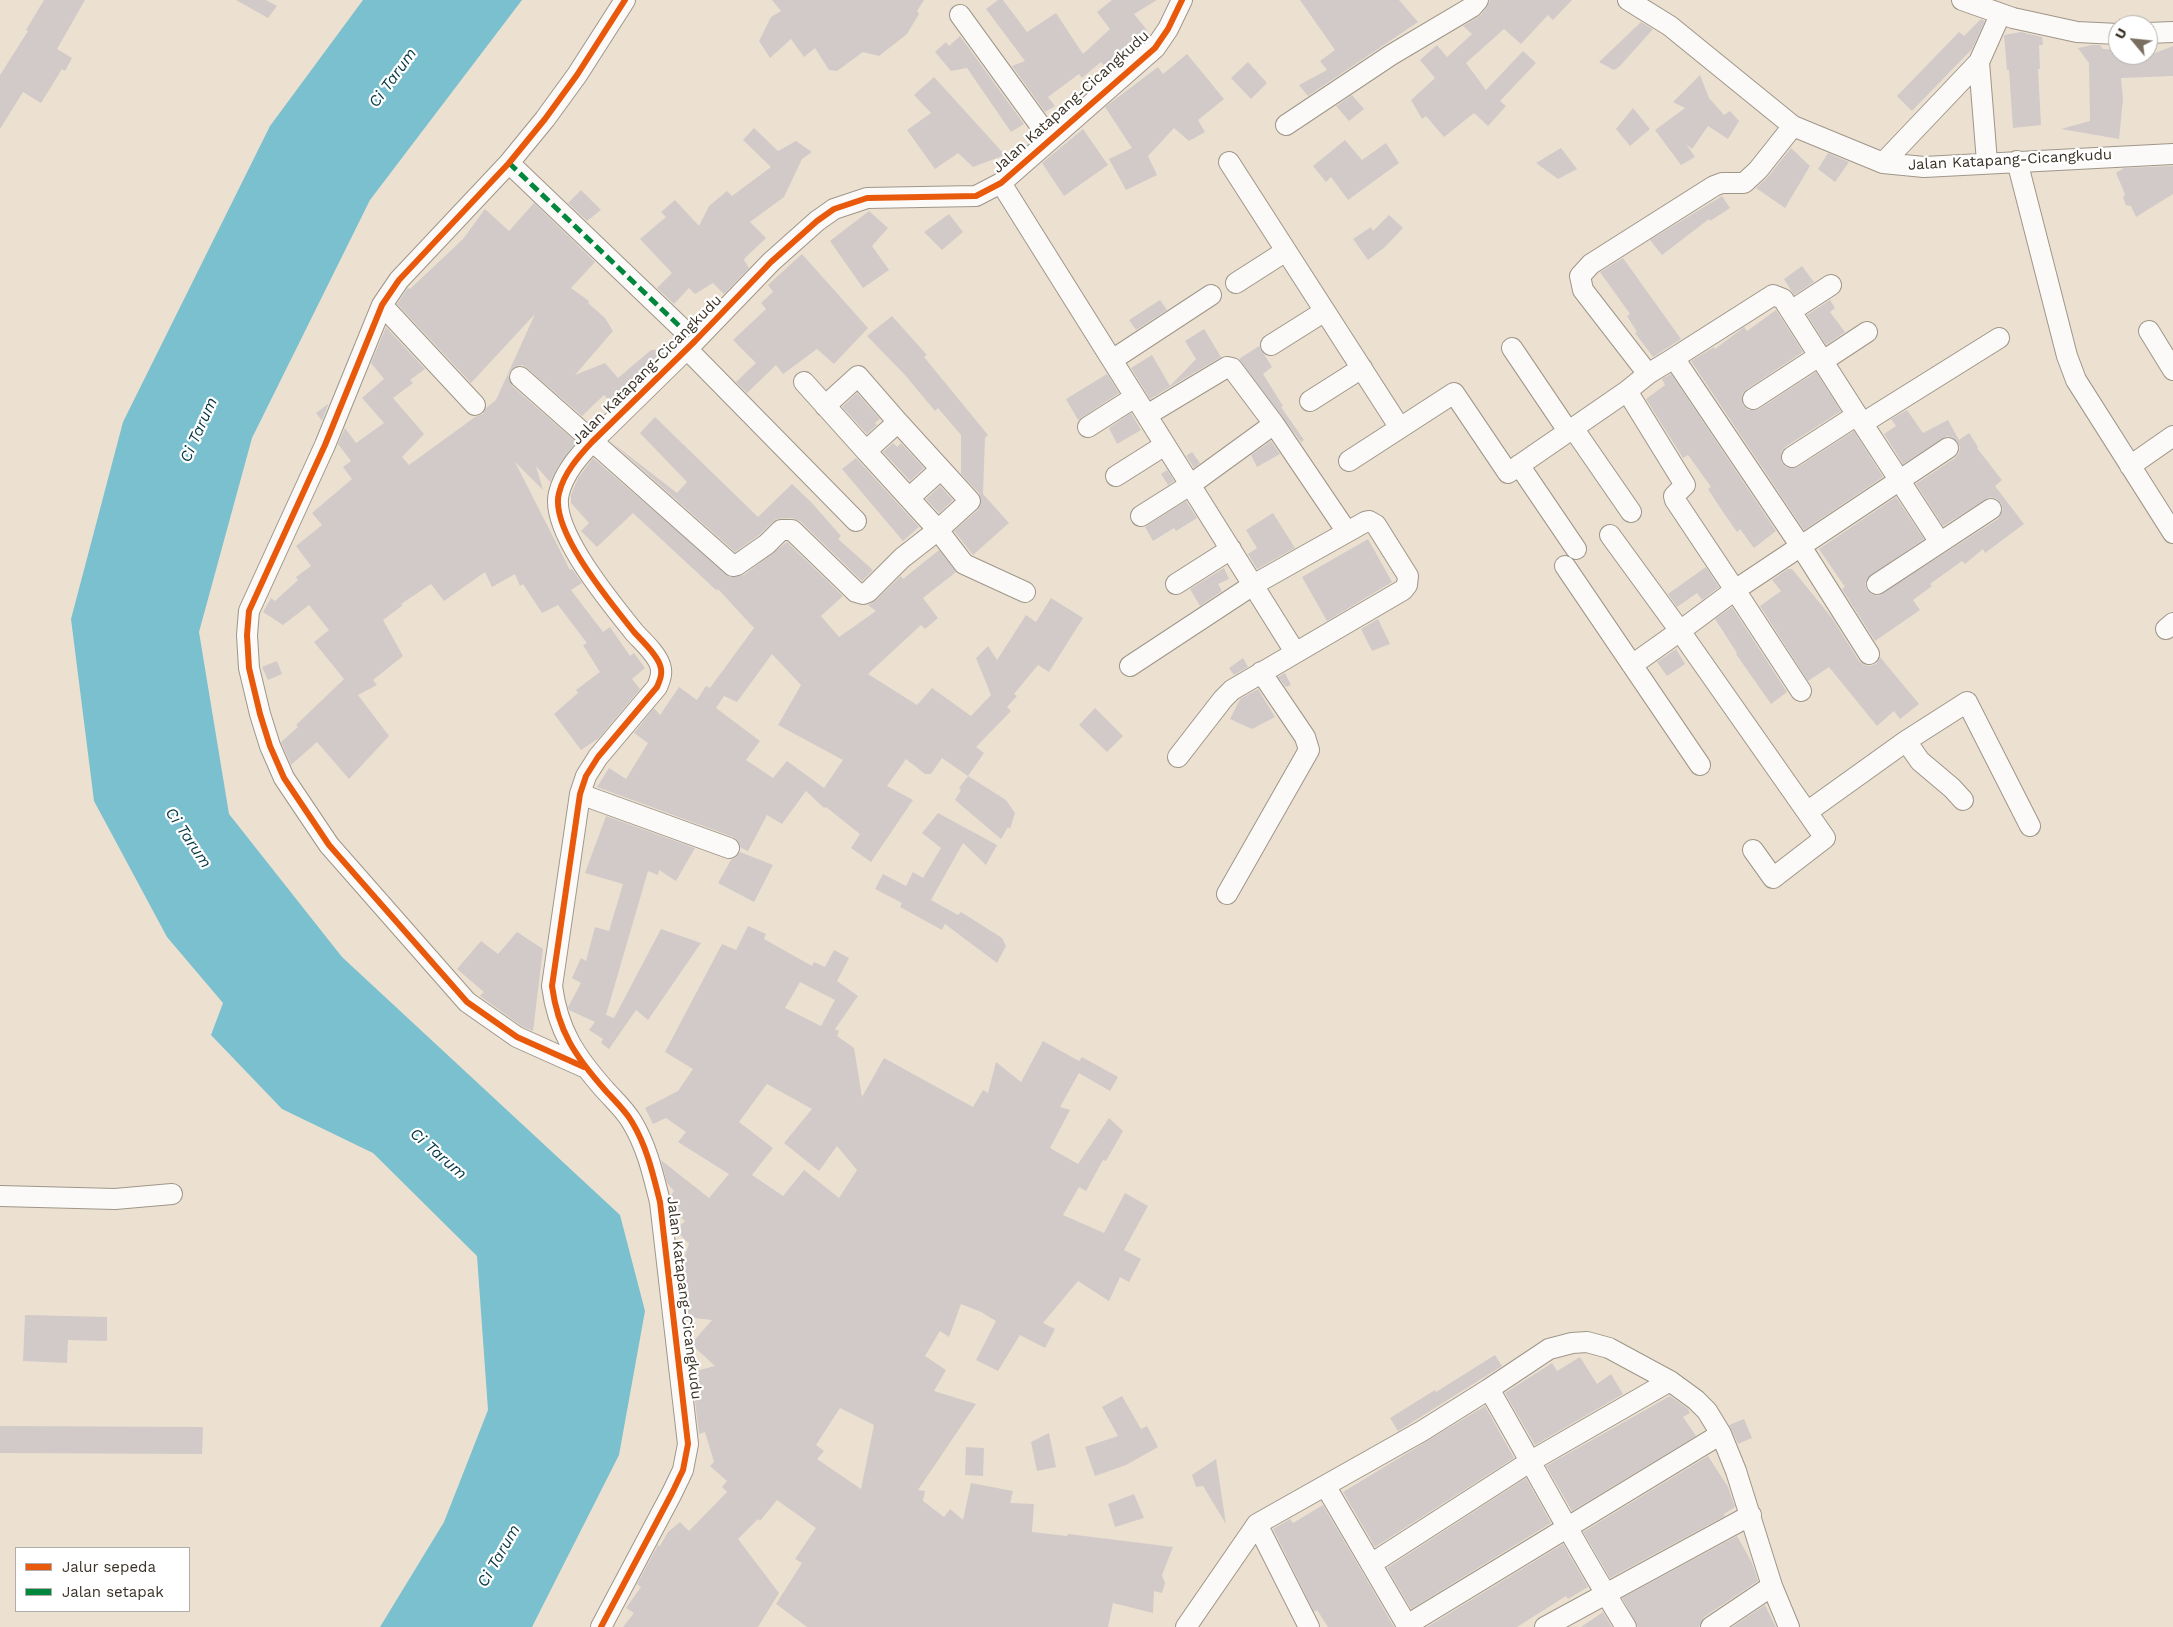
<!DOCTYPE html>
<html>
<head>
<meta charset="utf-8">
<style>
	body { margin:0 }
	#map { position:relative; width:2173px; height:1627px; overflow:hidden; background:#ece1d0; font-family:"Work Sans",sans-serif }
	canvas { display:block }
	.legend { position:absolute; left:15px; top:1547px; width:175px; height:65px; box-sizing:border-box; background:#fff; border:1px solid #b0ada8; margin:0; padding:6px 9px; list-style:none; font-size:15px; color:#393125 }
	.legend li { display:flex; align-items:center; gap:10px; height:25px }
	.legend b { width:25px; border:1px solid #b0ada8 }
	.north { position:absolute; left:2108px; top:15px; width:50px; height:50px; box-sizing:border-box; background:#fff; border:1px solid #b0ada8; border-radius:50%; rotate:298deg; font-size:14px; font-weight:700; line-height:20px; text-align:center; color:#393125 }
	.north::after { content:''; display:block; margin:auto; width:18px; height:22px; background:#786f61; clip-path:polygon(50% 0,100% 100%,50% 72%,0 100%) }
</style>
</head>
<body>
<div id="map">
<canvas width="2173" height="1627"></canvas>
<ul class="legend">
<li><b style="height:6px;background:#e8590c"></b>Jalur sepeda</li>
<li><b style="height:6px;background:#00873e"></b>Jalan setapak</li>
</ul>
<div class="north">U</div>
</div>
<script>
const context = document.querySelector('canvas').getContext('2d');
context.lineJoin = 'round';
function fillPath(path, color) {
  context.fillStyle = color;
  context.fill(path, 'evenodd');
}
function strokePath(path, color, width, dash) {
  context.strokeStyle = color;
  context.lineWidth = width;
  context.lineCap = dash ? 'butt' : 'round';
  context.setLineDash(dash || []);
  context.stroke(path);
}
function label(font, color, halo, rows, align = 'center') {
  context.font = font + ' "Work Sans",sans-serif';
  context.lineWidth = 4.5;
  context.setLineDash([]);
  context.textBaseline = 'middle';
  context.strokeStyle = halo;
  context.fillStyle = color;
  for (const [text, x, y, turn = 0] of rows) {
    context.save();
    context.translate(x, y);
    context.rotate((+turn || 0) * Math.PI / 180);
    context.textAlign = isNaN(turn) ? turn : align;
    if (halo) context.strokeText(text, 0, 0);
    context.fillText(text, 0, 0);
    context.restore();
  }
}
const water = new Path2D(`
	M363 0H522L370 200 252 438 199 632 229 814 342 957 620 1215 645 1311 619 1455 532 1627H380L444 1522 488 1410 477 1256 373 1153 282 1109 211 1035 223 1003 167 937 94 801 71 619 123 422 270 126Z`);
const building = new Path2D(`
	M44 0H85L57 49 72 58 65 71 62 69 41 103 23 92 0 129V75L28 31 26 30Z
	M236 0H266L277 6 268 18Z
	M772 0H924L917 11 919 14 907 34 879 56 863 52 837 71 829 70 815 48 804 57 791 39 770 58 759 41 771 17 781 11Z
	M998 0H1003L1027 32 1056 13 1083 54 1110 29 1097 12 1112 0H1157L1134 14 1147 30 1106 68 1101 62 1082 78 1079 74 1048 97 1055 106 1045 112 1012 66 1025 61 986 9Z
	M1300 0H1399L1418 22 1308 96 1299 85 1327 70 1320 61 1335 50Z
	M1490 0H1572L1553 20 1548 15 1521 44 1504 29 1466 63 1486 90 1523 51 1536 63 1500 101 1506 106 1488 126 1474 113 1444 137 1426 116 1422 119 1411 100 1435 78 1420 60 1437 45 1447 57 1472 34 1463 26 1481 15 1487 7Z
	M1981 19 1985 21 1972 49 1912 111 1897 96 1959 32 1964 36Z
	M1641 22 1653 29 1620 66 1614 70 1599 62Z
	M2021 32 2042 37 2043 45H2039L2040 69H2038L2041 125 2013 128 2009 70H2007L2004 35Z
	M960 36 1024 124 1011 132 967 68 951 71 935 52 946 42 949 46Z
	M2092 45H2100L2103 49 2118 50V55H2150L2173 46V76L2121 78 2123 99 2119 139 2061 129 2090 121 2089 63 2078 48Z
	M1187 54 1224 99 1198 120 1205 132 1189 141 1174 128 1148 156 1157 175 1126 190 1109 159 1132 148 1105 107 1158 67 1163 74Z
	M1248 62 1267 83 1251 99 1231 78Z
	M1700 75 1709 98 1724 115 1730 111 1739 121 1728 139 1708 126 1692 149 1686 144 1695 157 1681 165 1655 130 1685 108 1673 102Z
	M934 77 1005 155 973 167 958 153 935 169 907 130 931 113 914 95Z
	M1352 95 1364 109 1349 121 1336 106Z
	M1633 108 1650 129 1630 146 1616 129Z
	M754 128 778 151 796 141 812 152 802 159 784 197 750 222 766 238 745 258 744 260 749 268 724 294 713 283 695 294 689 288 674 304 657 288 672 273 640 239 666 217 661 212 675 200 699 226 709 206 727 191 732 196 771 167 743 140Z
	M1083 129 1108 165 1064 196 1042 163Z
	M1345 140 1362 160 1386 143 1399 163 1348 200 1331 177 1326 182 1313 166Z
	M1561 148 1577 169 1558 179 1536 163Z
	M1791 148 1810 166 1785 208 1756 188 1767 178Z
	M1828 153 1849 162 1835 182 1818 169Z
	M2173 166V194L2136 217 2131 206 2126 205 2123 198 2125 194 2116 173 2124 168Z
	M581 190 601 210 587 221 568 203Z
	M1722 196 1730 208 1710 221 1709 219 1662 255 1650 240Z
	M534 203 595 262 571 288 589 301 588 303 605 318 613 331 575 375 605 363 618 378 651 350 670 349 613 405 604 395 582 416 527 368 522 365 516 366 511 370 508 375 512 386 576 442 558 466 550 482 536 466 543 490 515 462 570 570 572 569 582 583 571 590 603 632 610 627 630 656 634 653 645 668 632 679 640 689 599 738 581 750 554 714 578 693 576 690 600 672 583 645 587 643 558 605 542 613 523 584 520 586 515 574 492 587 485 572 444 601 431 584 401 604 403 605 383 620 403 656 373 680 377 685 358 695 389 736 349 779 317 742 291 765 281 742 298 727 296 725 344 679 314 642 329 630 309 605 283 625 263 612 271 598 275 601 298 580 296 577 311 566 296 546 322 525 312 513 352 479 343 467 351 461 338 444 345 428 356 443 384 423 362 398 384 379 371 363 386 327 425 369 410 380 413 383 393 398 424 434 402 457 409 465 475 417 483 414 486 408 496 400 535 314 471 383 397 304 408 288 410 289 463 239 485 209 509 231Z
	M869 211 888 228 872 246 889 270 863 288 830 241Z
	M949 214 963 232 942 250 924 232Z
	M1389 215 1403 228 1385 247 1368 260 1353 239 1371 227 1373 231Z
	M802 254 868 328 834 364 817 349 783 374 776 365 747 393 736 382 756 363 733 340 766 309 761 303 773 292 768 285Z
	M1623 258 1681 339 1653 357 1635 333 1637 332 1627 316 1630 314 1600 272Z
	M1802 266 1814 282 1794 295 1784 279Z
	M1160 300 1167 310 1136 330 1129 320Z
	M1830 300 1835 308 1830 312 1845 332 1826 345 1807 315Z
	M1776 310 1803 352 1747 389 1742 394 1743 405 1748 410 1759 409 1816 372 1841 411 1785 447 1781 452 1782 463 1787 468 1798 467 1854 431 1883 477 1804 530 1691 361 1714 347 1715 349 1744 327 1747 331Z
	M892 316 927 355 924 357 988 435 985 438 983 494 1009 523 973 555 954 531 978 510 981 504 979 493 961 474V435L938 408 935 411 905 375 867 336Z
	M1204 329 1221 357 1150 399 1131 368 1152 355 1170 386 1196 359 1185 341Z
	M1259 346 1272 367 1263 374 1283 406 1281 407 1304 440 1301 442 1239 359Z
	M1107 374 1119 393 1078 420 1066 399Z
	M1671 374 1776 531 1754 548 1740 529 1737 532 1723 512 1708 489 1711 487 1688 455 1683 458 1646 399 1665 385 1662 379Z
	M857 393 880 419 875 423 877 425 867 434 842 407Z
	M328 404V405L322 421 316 413Z
	M1907 410 1923 433 1948 420 1959 440 1969 433 1978 447 1977 448 2002 480 1995 486 2024 524 1985 553 1983 549 1965 564 1962 561 1930 584 1932 586 1913 600 1920 610 1875 641 1842 589 1845 587 1819 549 1896 497 1924 539 1867 578 1865 584 1867 590 1871 594 1878 596 1998 519 2003 509 2001 503 1997 499 1990 497 1943 526 1916 484 1955 458 1959 453 1960 447 1954 438 1947 436 1903 464 1884 434 1896 426 1891 419Z
	M1131 413 1141 430 1117 444 1109 428Z
	M655 417 758 517 792 484 812 503 841 536 838 539 873 570 862 581 800 521 792 518 776 519 759 535 735 552 610 441 677 493 687 482 640 433Z
	M1271 441 1280 454 1257 467 1251 455Z
	M893 443 897 447 901 443 924 468 910 481 883 452Z
	M1192 452 1200 463 1194 468 1186 456Z
	M593 458 730 577 744 575 787 542 843 596 821 616 839 637 876 611 868 605 876 600 901 576 903 579 939 550 956 572 923 598 938 618 925 629 921 625 868 674 917 705 932 688 971 716 991 695 976 658 988 646 997 660 1026 615 1036 622 1051 598 1083 618 1049 672 1038 665 1014 694 1017 696 1007 707 1011 711 976 747 984 753 968 776 942 758 931 774H925L906 759 887 786 913 800 871 862 851 848 860 834 826 807 824 808 806 791 782 824 767 815 748 851 741 848 738 841 733 837 597 787 609 768 626 779 648 743 634 733 654 708 660 715 679 687 697 700 706 686 710 688 754 628 718 589 716 590 633 513 597 547 581 531 589 523 571 503V495L578 478ZM772 654 801 685 778 725 843 760 824 788 787 761 773 778 746 760 760 741 716 708 724 696 737 702Z
	M856 458 919 527 903 541 842 469Z
	M1167 470 1174 481 1168 485 1161 474Z
	M940 486 953 500 939 513 926 499Z
	M1186 501 1197 518 1176 531 1174 528 1153 541 1145 527Z
	M1273 513 1295 548 1257 569 1248 554 1257 548 1246 530Z
	M1368 539 1392 582 1327 621 1302 577Z
	M1706 567 1719 587 1702 600 1697 593 1677 607 1668 594Z
	M1224 568 1229 579 1218 584 1222 591 1200 606 1190 589Z
	M1788 569H1792L1832 618 1859 661 1864 665 1870 666 1876 664 1880 657 1919 704 1900 719 1894 711 1877 726 1829 667 1808 681 1760 606 1781 591 1772 580Z
	M1732 607 1787 692 1771 704 1736 654 1737 653 1715 619Z
	M1378 619 1390 644 1372 651 1361 629Z
	M1676 649 1685 664 1667 676 1657 662Z
	M1243 658 1248 667 1234 675 1229 668Z
	M277 661 282 674 268 680 262 667Z
	M1285 673 1291 685 1286 687 1278 677Z
	M1258 689 1275 717 1252 729 1230 719 1240 699Z
	M1095 708 1123 736 1107 752 1079 725Z
	M968 776 1006 800 1015 813 1010 829 1008 827 1001 839 955 800 961 790 959 788Z
	M938 813 997 845 986 865 963 843 931 900 958 915 961 912 1002 938 1006 946 997 963 945 924 942 930 900 907 902 903 875 889 883 874 906 886 913 872 923 878 941 848 922 833Z
	M606 816 695 848 676 881 659 870 658 875 648 871 606 1015 614 1018 661 929 701 943 648 1020 636 1010 609 1049 601 1043 603 1039 589 1030 595 1022 569 1010 568 1007 581 983 572 978 581 958 586 961 595 927 609 931 623 884 585 873Z
	M740 852 773 865 754 902 718 883 731 860 736 857Z
	M748 926 766 934 764 939 812 966 814 962 825 967 834 950 849 958 837 981 858 996 835 1029 839 1031 837 1036 854 1048 862 1097 884 1058 973 1107 983 1090 988 1093 996 1062 1021 1082 1043 1041 1079 1061 1082 1057 1118 1077 1110 1091 1079 1073 1060 1107 1070 1110 1050 1148 1078 1164 1109 1118 1123 1131 1106 1161 1103 1160 1086 1191 1079 1187 1063 1215 1104 1233 1125 1193 1148 1206 1124 1250 1141 1259 1129 1282 1120 1277 1109 1301 1078 1281 1043 1323 1055 1329 1045 1348 1020 1335 998 1371 976 1360 996 1321 981 1312 961 1304 949 1337 940 1331 925 1356 946 1370 934 1391 976 1404 918 1490 925 1491 923 1501 944 1517 950 1509 963 1520 971 1483 1013 1491 1010 1503 1034 1504 1032 1532 1067 1536 1068 1534 1173 1547 1162 1575 1165 1583 1162 1593 1154 1591 1153 1613 1113 1603 1108 1627H807L776 1604 802 1563 795 1559 816 1528 777 1500 760 1521 758 1519 738 1539 779 1593 758 1627H623L634 1613 626 1608 641 1587 637 1584 658 1545 660 1546 668 1532 680 1522 689 1531 727 1492 722 1487 727 1481 710 1466 714 1462 705 1432 699 1434 694 1393 699 1392 693 1381 692 1372 715 1366 691 1344 712 1320 685 1317 683 1293 684 1278 681 1277 680 1269 689 1244 676 1230 685 1221 673 1211 671 1195 674 1191 667 1183 661 1160 709 1198 729 1174 678 1142 686 1132 666 1118 653 1124 645 1108 678 1091 693 1069 665 1052 722 944 736 950ZM800 982 835 1000 821 1026 785 1008ZM767 1084 812 1109 784 1143 819 1171 837 1146 857 1170 839 1198 804 1170 783 1196 752 1175 773 1148 739 1122ZM840 1408 874 1425 861 1489 817 1459 824 1451 816 1445Z
	M517 932 543 949 533 1031 523 1027 480 996 484 992 457 969 481 941 498 954Z
	M25 1315 107 1317V1341L68 1340 67 1363 23 1361Z
	M1495 1355 1502 1366 1398 1431 1390 1418 1435 1390 1436 1392Z
	M1580 1357 1597 1384 1611 1374 1623 1394 1535 1445 1505 1393 1552 1363 1557 1371Z
	M1122 1396 1141 1429 1147 1426 1158 1447 1126 1465 1095 1476 1085 1447 1118 1436 1102 1407Z
	M1670 1396 1688 1409 1690 1413 1683 1417 1696 1436 1572 1511 1546 1466Z
	M1485 1406 1514 1458 1375 1547 1343 1492Z
	M1744 1419 1752 1438 1738 1444 1729 1425Z
	M0 1426 203 1427 202 1454 0 1453Z
	M1049 1433 1056 1467 1037 1471 1031 1442Z
	M966 1447 984 1448 983 1476 965 1475Z
	M1708 1456 1728 1487 1735 1507 1724 1514 1725 1516 1610 1578 1583 1532Z
	M1216 1459 1226 1524 1203 1486 1196 1487 1192 1475Z
	M1526 1478 1551 1523 1411 1609 1387 1568Z
	M1134 1494 1144 1518 1115 1527 1108 1504Z
	M1323 1505 1361 1570 1394 1627H1328L1317 1610 1314 1612 1273 1529 1290 1519 1293 1523Z
	M1737 1536 1752 1563 1758 1581 1704 1617 1699 1627H1638L1622 1598Z
	M1563 1544 1588 1587 1568 1599 1566 1596 1517 1627H1427Z
	M1765 1605 1776 1627H1732Z
	M1603 1612 1612 1627H1581Z`);
const minor = new Path2D(`
	M1628 0 1670 26 1793 126 1883 163 1924 167 2173 154
	M1962 0 2013 18 2077 32 2118 34
	M960 15 1050 139
	M2148 33 2173 32
	M1979 62 1987 162
	M1286 125 1391 55 1472 7 1478 0
	M2017 161 2067 356 2076 380 2173 533
	M1229 162 1400 428
	M509 163 695 341
	M1883 163 1979 62 2000 15
	M1001 183 1295 652
	M1236 283 1286 251
	M382 305 475 405
	M1791 311 1831 285
	M2149 331 2173 370
	M1271 345 1325 311
	M1512 348 1568 431
	M687 349 856 521
	M1674 358 1773 295 1783 299 1857 415
	M1112 360 1211 295
	M1823 361 1867 332
	M1648 374 1583 290 1580 276 1591 264 1714 186 1722 183H1744L1758 170 1793 126
	M520 377 733 566 737 565 767 544 781 530H792L856 592 863 594 868 592 902 558 938 530 964 564 1025 592
	M804 382 866 451
	M1753 399 1819 356
	M1310 401 1362 368
	M825 406 858 376 898 422
	M1147 415 1227 367 1232 368 1274 424 1347 532
	M898 422 970 501 938 530 866 451Z
	M1863 423 1999 338
	M1088 427 1135 397
	M1573 428 1631 512
	M1792 457 1857 415 1939 541
	M1349 461 1454 393 1508 473 1627 391
	M1519 465 1576 549
	M2130 466 2173 436
	M1116 476 1165 445
	M909 498 941 469
	M1141 516 1190 485 1274 424
	M1610 535 1680 631 1632 665
	M1565 566 1700 765
	M1176 584 1231 549
	M1877 584 1991 509
	M2166 629 2173 623
	M1869 654 1800 545 1674 358 1648 374 1627 391 1685 485 1674 496 1675 500 1735 590 1948 448
	M1130 666 1253 585 1365 522 1369 521 1376 525 1408 576 1407 585 1403 590 1232 690 1223 699 1178 757
	M1801 691 1735 590 1680 631 1807 812 1906 741 1967 702 2030 826
	M1906 741 1920 761 1952 788 1963 800
	M580 794 729 848
	M1753 850 1773 878 1825 838 1807 812
	M1227 894 1309 750 1305 737 1261 672
	M584 1067 517 1037 467 1002 329 845 284 778 270 746 260 714 249 668 247 635 249 611 325 445 382 305 399 280 509 163 545 119 577 75 625 0
	M0 1196 115 1199 172 1194
	M1489 1389 1549 1349 1572 1343 1587 1342 1609 1348 1670 1381 1696 1400 1707 1411 1721 1434 1736 1471 1772 1586 1789 1627
	M1326 1487 1408 1627
	M1257 1524 1309 1627
	M1371 1564 1531 1461 1670 1381
	M1407 1625 1721 1434
	M601 1627 672 1493 683 1470 688 1444 660 1202C653 1174 647 1147 632 1122 625 1110 614 1100 605 1090 575 1056 558 1031 552 986L580 794 586 776 598 757 657 687C660 680 663 673 660 665 656 653 642 641 634 632 612 604 549 530 559 493 564 473 578 457 592 442L695 341 771 262 817 221 834 209 867 198 976 196 1001 183 1155 48 1168 29 1182 0
	M1186 1627 1257 1524 1422 1431 1489 1389C1535 1468 1577 1549 1626 1627
	M1545 1627 1751 1515
	M1711 1627 1772 1586`);
const quiet = new Path2D(`
	M509 163 695 341`);
const cycleway = new Path2D(`
	M584 1067 517 1037 467 1002 329 845 284 778 270 746 260 714 249 668 247 635 249 611 325 445 382 305 399 280 509 163 545 119 577 75 625 0
	M601 1627 672 1493 683 1470 688 1444 660 1202C653 1174 647 1147 632 1122 625 1110 614 1100 605 1090 575 1056 558 1031 552 986L580 794 586 776 598 757 657 687C660 680 663 673 660 665 656 653 642 641 634 632 612 604 549 530 559 493 564 473 578 457 592 442L695 341 771 262 817 221 834 209 867 198 976 196 1001 183 1155 48 1168 29 1182 0`);
const streetNames = [
	["Jalan Katapang-Cicangkudu",1071,102,-42],
	["Jalan Katapang-Cicangkudu",2010,160,-3],
	["Jalan Katapang-Cicangkudu",647,370,-45],
	["Jalan Katapang-Cicangkudu",684,1298,83]
];
const waterNames = [
	["Ci Tarum",393,78,-54],
	["Ci Tarum",199,430,-66],
	["Ci Tarum",188,838,56],
	["Ci Tarum",438,1154,41],
	["Ci Tarum",499,1556,-60]
];
fillPath(water, '#7ac0cf');
fillPath(building, '#d1cac9');
strokePath(minor, '#9e9689', 22);
strokePath(minor, '#fcfaf8', 20);
strokePath(quiet, '#00873e', 5, [10, 5]);
strokePath(cycleway, '#e8590c', 6);
label('15px', '#393125', '#fff', streetNames);
label('italic 16px', '#053744', '#fff', waterNames);
</script>
</body>
</html>
